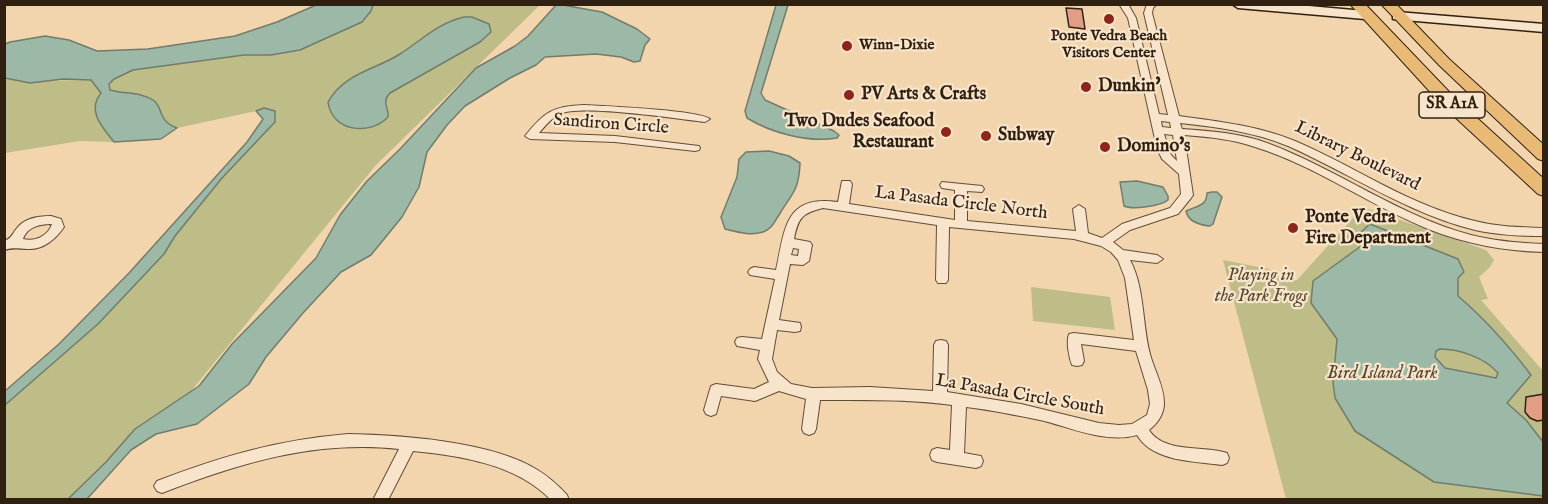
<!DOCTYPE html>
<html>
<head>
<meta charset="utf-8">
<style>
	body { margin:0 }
	#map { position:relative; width:1548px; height:504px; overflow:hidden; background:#f2d5ad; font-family:"IM FELL English",serif }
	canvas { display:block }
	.frame { position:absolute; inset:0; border:6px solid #302012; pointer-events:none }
</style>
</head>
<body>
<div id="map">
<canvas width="1548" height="504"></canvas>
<div class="frame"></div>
</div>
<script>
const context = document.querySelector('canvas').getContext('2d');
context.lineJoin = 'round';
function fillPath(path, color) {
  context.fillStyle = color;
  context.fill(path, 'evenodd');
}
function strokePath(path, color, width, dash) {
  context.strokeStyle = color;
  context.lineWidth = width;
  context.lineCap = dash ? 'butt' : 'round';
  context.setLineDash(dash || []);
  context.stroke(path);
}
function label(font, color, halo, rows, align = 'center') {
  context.font = font + ' "IM FELL English",serif';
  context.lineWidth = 4.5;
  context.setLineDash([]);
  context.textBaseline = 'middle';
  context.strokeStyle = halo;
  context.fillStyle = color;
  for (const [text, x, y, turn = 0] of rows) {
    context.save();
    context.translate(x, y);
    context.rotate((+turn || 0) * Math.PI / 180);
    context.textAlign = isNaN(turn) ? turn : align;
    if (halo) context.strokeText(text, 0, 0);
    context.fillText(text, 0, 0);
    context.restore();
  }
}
const green = new Path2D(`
	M373 5H540L376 165 156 434 131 450 87 499 5 500V391L59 344 129 273 247 142 263 119 256 111 177 128 161 139 114 142 80 141 5 153V78L18 81 91 80 132 70 244 55 300 50 362 22 371 11Z
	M1363 207 1486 250 1494 260 1490 267 1479 277 1488 299 1481 300 1543 371V499H1286L1223 260 1269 269 1279 278 1297 280Z
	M1031 287 1110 297 1115 330 1033 321Z`);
const water = new Path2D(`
	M557 4 602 12 637 29 650 39 645 45 640 61 634 62 621 57 596 54 545 57 536 65 510 78 465 106 447 125 427 152 419 187 402 217 371 255 341 272 303 313 266 357 249 384 197 424 156 434 131 450 87 499H68L106 462 135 429 199 386 232 344 316 258 340 215 367 181 400 149 476 68 515 46 528 36Z
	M316 5H373L371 11 362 22 300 50 271 55H244L133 70 114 79 109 84 110 90C124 94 141 92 153 100 164 107 156 120 177 128L161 139 114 142C103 128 86 111 101 93L91 80 63 79 30 83 5 78V44L10 42 45 36 69 40 97 51 148 49 235 36 277 22Z
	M776 5H788L761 93 765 100 834 131 839 135 837 138C809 143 771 133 747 118L745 111Z
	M464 17H472L489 24 491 32 480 42 390 93C381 102 389 107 388 117 370 136 332 132 328 102 344 73 375 70 400 54 422 40 438 23 464 17Z
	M264 108 275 111V122L222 178 175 236 164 254 98 324 5 405V391L59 344 129 273 247 142 263 119 256 111Z
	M769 151 789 156 800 163C799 191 792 193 779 215 774 222 772 229 763 232 750 236 738 232 725 229L721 217 737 177 739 159 746 152Z
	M1137 181 1163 187 1168 196V200C1161 206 1132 210 1124 206L1120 182Z
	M1212 192H1217L1222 197 1213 224 1210 226C1200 225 1188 222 1186 211 1195 206 1207 207 1207 193Z
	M1370 224 1458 259 1464 272 1458 278V296C1486 320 1509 346 1531 375L1507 403 1526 420 1543 442V496L1434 482 1355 431 1335 398 1333 382 1337 339 1311 303 1313 281 1361 246 1360 233ZM1440 349C1460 349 1485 358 1498 373L1496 378 1445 368 1435 357 1436 351Z`);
const building = new Path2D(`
	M1066 8 1082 9 1085 29 1069 27Z
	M1544 394V420L1537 421 1530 418 1525 412 1526 397Z`);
const street = new Path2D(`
	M1119 4H1128L1136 18 1159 114 1168 115 1144 13 1147 4H1157L1153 8 1152 13 1179 116C1217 121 1259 126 1295 141 1356 167 1410 206 1475 221 1498 227 1520 227 1544 228V236C1520 236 1498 235 1475 230 1407 213 1351 174 1288 146 1255 132 1216 127 1180 123L1182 129C1210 131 1240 133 1267 143 1337 169 1399 216 1471 235 1495 241 1519 243 1544 244V252C1503 251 1466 244 1428 229 1369 205 1316 166 1255 147 1232 139 1208 137 1184 135L1193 195 1191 198 1178 214 1130 230 1113 242 1123 250 1157 255 1163 259 1157 263 1130 260C1145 288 1142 324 1150 354 1154 370 1164 386 1164 403 1164 414 1158 423 1149 430 1164 454 1204 445 1227 453L1229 458 1227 463 1222 465C1194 461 1153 462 1137 435 1105 444 1070 427 1040 420 1015 415 991 410 966 407L964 453 981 456 983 461 981 466 976 468 937 462 932 460 930 455 932 450 937 448 950 450 952 405C908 399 864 400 820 400L816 429 814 433 809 435 804 433 802 429 806 399 779 391 755 401 721 396 716 414 711 416 706 414 704 410 711 386 716 384 754 389 769 382 758 359 760 350 737 346 735 342 737 338 742 337 762 339 775 279 750 275 748 272 750 269 754 267 776 270C785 230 784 194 838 202L842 181H850L852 184 849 204 955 220V190L942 188 940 185 942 182 982 186 984 189 982 192 967 191V221L1076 231 1073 209 1079 205 1085 209 1088 233 1102 238 1122 224 1170 208 1181 194 1179 174 1162 159 1157 148 1128 18ZM1161 121 1170 122 1171 128 1162 127ZM1164 134 1173 135 1177 161 1171 155ZM823 208 937 225 936 280 938 283H946L948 280 949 227 1074 239 1101 246 1111 252 1118 260 1125 278 1134 340 1074 333 1069 334C1066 342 1069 357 1072 365L1077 366 1082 365 1084 361 1081 344 1136 351 1148 390 1150 404 1147 415 1132 424 1119 425 1099 423 1021 404 947 392 948 345 946 341 941 340 936 341 934 345 933 391 870 387 812 388 791 384 777 372 772 359 777 330 795 332 800 331 801 327 800 323 779 320 790 264 803 265 809 261 812 245 810 242 794 239C798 218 802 213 823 208ZM793 248 799 249 798 256 791 255Z
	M584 105C604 106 699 110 710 119L705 122C677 119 581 104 560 114 551 118 545 126 539 133L615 136 699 146 700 148 699 150 695 151 615 142 530 139 525 136C544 112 553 106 584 105Z
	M51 216 61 219 64 227C56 239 43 250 28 249 18 249 15 247 4 250V241C13 238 12 233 18 227 25 218 40 216 51 216ZM52 224C48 236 35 242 23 239 27 227 40 224 52 224Z
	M348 434C400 435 490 441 536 469 548 476 558 485 567 495L569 500H551C516 464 462 456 413 451L388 500H373L399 449C314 440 240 463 162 493L157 491 154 486 157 481C222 456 277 440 348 434Z`);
const secondary = new Path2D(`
	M1232 4H1286L1365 11 1371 15 1365 19 1238 8Z
	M1397 12 1544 24V32L1393 19V13Z`);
const primary = new Path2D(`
	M1350 4H1365L1455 98 1544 179V196L1538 194 1443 106Z
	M1381 4H1396L1449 59 1544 145V161L1538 159 1439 65Z`);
const markers = [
	[1109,19,6,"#8f2418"],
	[847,46,6,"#8f2418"],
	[1086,87,6,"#8f2418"],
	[849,95,6,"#8f2418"],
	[946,132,6,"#8f2418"],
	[986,136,6,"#8f2418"],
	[1105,147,6,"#8f2418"],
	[1293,228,6,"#8f2418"]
];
const farPoinames = [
	["Ponte Vedra Beach",1109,37],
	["Visitors Center",1109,54],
	["Winn-Dixie",859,46,"left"]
];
const shields = [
	[1452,105,66]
];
const shieldNames = [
	["SR A1A",1452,105]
];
const poiNames = [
	["Dunkin'",1098,87],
	["PV Arts & Crafts",861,95],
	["Two Dudes Seafood",934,122,"right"],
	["Restaurant",934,143,"right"],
	["Subway",998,136],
	["Domino's",1117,147],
	["Ponte Vedra",1305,218],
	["Fire Department",1305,239]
];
const streetNames = [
	["Sandiron Circle",611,125,4],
	["Library Boulevard",1357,157,26],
	["La Pasada Circle North",961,204,7],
	["La Pasada Circle South",1020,396,10]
];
const parkNames = [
	["Playing in",1261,276],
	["the Park Frogs",1261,297],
	["Bird Island Park",1382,374]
];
fillPath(green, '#bebc87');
fillPath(water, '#9cb9a7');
strokePath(water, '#717c6b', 1.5);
fillPath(building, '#e29e85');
strokePath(building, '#302012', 1.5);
strokePath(street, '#604d39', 2);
strokePath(secondary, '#302012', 3);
strokePath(primary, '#302012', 2);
fillPath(street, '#f7e4ca');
fillPath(secondary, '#f7e4ca');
fillPath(primary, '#e9ba76');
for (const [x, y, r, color] of markers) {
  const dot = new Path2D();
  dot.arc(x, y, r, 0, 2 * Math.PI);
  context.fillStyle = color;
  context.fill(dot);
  strokePath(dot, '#f7e4ca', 2);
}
label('bold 15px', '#302012', '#f7e4ca', farPoinames);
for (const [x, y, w] of shields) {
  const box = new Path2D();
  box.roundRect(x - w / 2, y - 13, w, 26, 4.5);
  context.fillStyle = '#f7e4ca';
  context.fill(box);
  strokePath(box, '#302012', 1.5);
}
label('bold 16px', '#302012', null, shieldNames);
label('bold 18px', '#302012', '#f7e4ca', poiNames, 'left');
label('18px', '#302012', '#f7e4ca', streetNames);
label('italic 18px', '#54472f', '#f7e4ca', parkNames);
</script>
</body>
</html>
